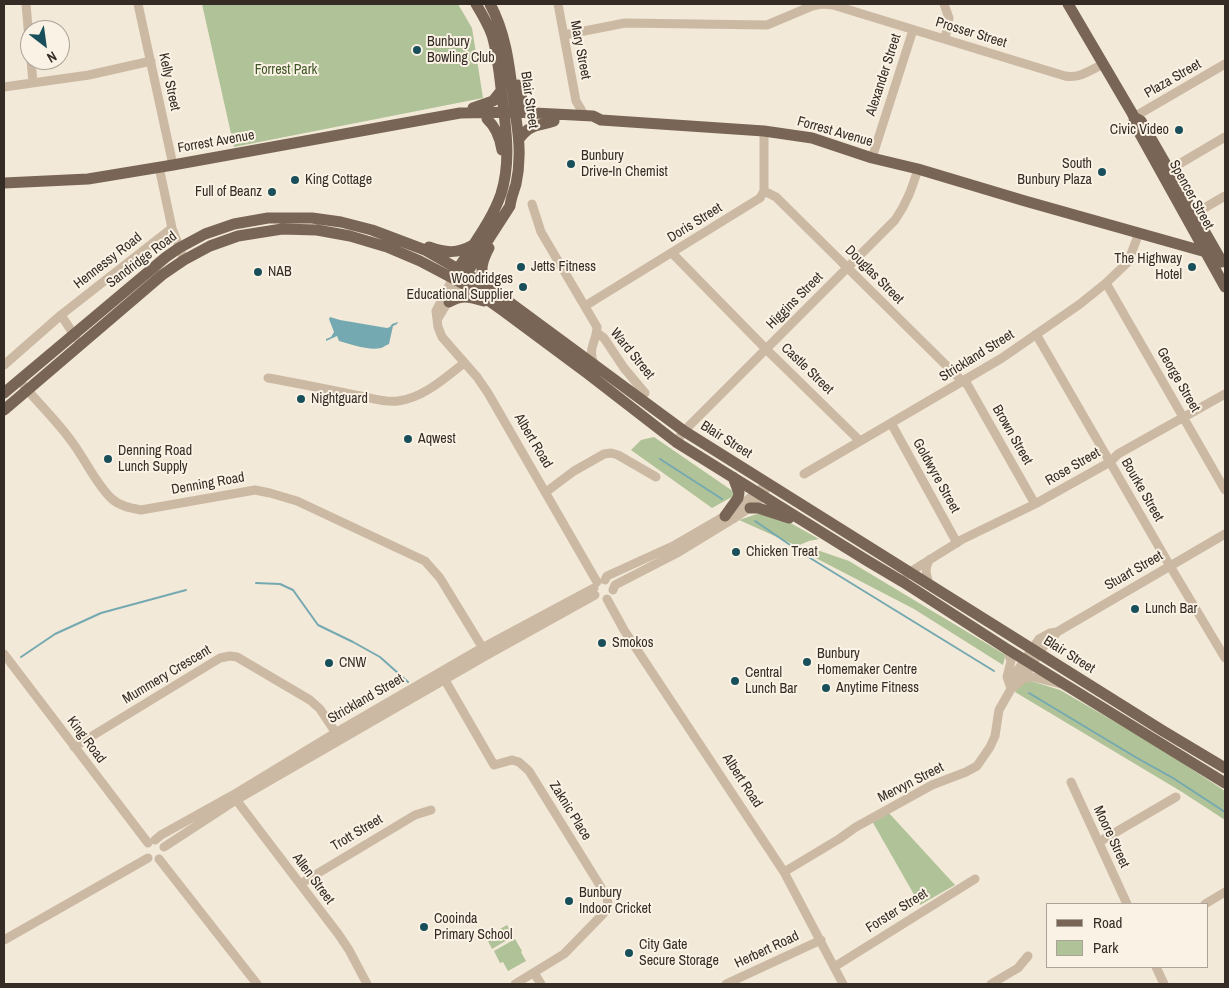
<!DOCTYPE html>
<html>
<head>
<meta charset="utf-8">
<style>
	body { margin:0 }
	#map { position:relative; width:1229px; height:988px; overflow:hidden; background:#f3e9d8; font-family:"Archivo Narrow",sans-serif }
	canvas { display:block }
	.frame { position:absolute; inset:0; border:5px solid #362c26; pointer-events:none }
	.legend { position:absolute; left:1046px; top:903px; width:162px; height:65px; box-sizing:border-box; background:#faf2e4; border:1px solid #aca398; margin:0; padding:6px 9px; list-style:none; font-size:15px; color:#362c26 }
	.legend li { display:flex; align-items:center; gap:10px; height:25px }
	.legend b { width:25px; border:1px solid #aca398 }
	.north { position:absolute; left:20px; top:20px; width:50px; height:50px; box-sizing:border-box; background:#faf2e4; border:1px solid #aca398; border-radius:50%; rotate:150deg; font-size:14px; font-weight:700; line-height:20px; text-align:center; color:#362c26 }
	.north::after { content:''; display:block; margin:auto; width:18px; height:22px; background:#194f5a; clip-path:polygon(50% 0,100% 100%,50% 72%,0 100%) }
</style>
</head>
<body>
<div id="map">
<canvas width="1229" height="988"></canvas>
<div class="frame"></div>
<ul class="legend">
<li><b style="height:6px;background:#796556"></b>Road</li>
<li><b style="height:14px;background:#b0c297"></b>Park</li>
</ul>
<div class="north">N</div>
</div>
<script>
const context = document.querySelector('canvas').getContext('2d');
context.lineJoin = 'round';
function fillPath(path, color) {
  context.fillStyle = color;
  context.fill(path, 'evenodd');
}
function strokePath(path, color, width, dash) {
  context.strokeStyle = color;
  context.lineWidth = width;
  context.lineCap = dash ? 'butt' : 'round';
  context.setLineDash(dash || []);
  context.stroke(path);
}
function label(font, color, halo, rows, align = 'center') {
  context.font = font + ' "Archivo Narrow",sans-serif';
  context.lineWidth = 4;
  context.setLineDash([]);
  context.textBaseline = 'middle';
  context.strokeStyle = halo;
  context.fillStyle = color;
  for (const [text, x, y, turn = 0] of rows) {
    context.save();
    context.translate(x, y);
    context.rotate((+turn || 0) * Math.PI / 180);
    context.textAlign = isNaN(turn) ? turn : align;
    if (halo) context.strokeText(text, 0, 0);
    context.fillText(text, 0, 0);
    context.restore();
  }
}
const green = new Path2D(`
	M202 4H458L472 28 483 98 234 147Z
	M654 437 737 494 712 508 631 450 641 440Z
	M757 514 778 516 819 539 809 541 797 546 739 520Z
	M810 551H820L849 561 1004 654 1005 657 1003 665 914 609 808 554Z
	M1031 681 1060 690 1155 745 1225 791V820L1182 792 1015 692 1023 682Z
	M888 812 955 885 920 905 872 821Z
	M507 925 514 936 492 949 486 937Z
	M515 939 522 951 521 952 526 961 508 971 503 962 500 963 494 951Z`);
const water = new Path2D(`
	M330 317 340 320 387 328 390 327 392 324 398 322 397 324 393 326 389 344C388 344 382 348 381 348 369 351 350 344 339 341L337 336 326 341V339L331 337 334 332 329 319Z`);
const stream = new Path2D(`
	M660 459 722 499
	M755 521 796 549
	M802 553 994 671
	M256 583 280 584 293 590 318 625 353 642 380 657 408 682
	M21 657 55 634 101 613 186 590
	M1029 693 1137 758 1173 778 1225 812`);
const minor = new Path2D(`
	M26 4 30 50
	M138 4 173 165
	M558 4 576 101 585 116
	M944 4 949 18 945 39
	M564 35 625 23 767 25 812 6 822 4 833 5 1065 76C1079 79 1091 70 1103 64
	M31 60 33 83
	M4 87 89 75 151 61
	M1134 117 1225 64
	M872 158 913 30
	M159 167 172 228 184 260
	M1169 170 1225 137
	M764 191 776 197 963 382 967 384 1035 504
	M532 204 541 232 597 327C597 341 586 350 595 365
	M1194 214 1225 196
	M672 253 766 349 860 441
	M453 278 436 311 438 327 442 337 477 377 488 393 597 582
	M1106 283 1225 490
	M585 306 760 198 764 191V131
	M61 315 76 338
	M437 320 460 282
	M597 333 604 338 624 368 645 393
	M1036 334 1170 566 1225 658
	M4 365 61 315 172 228
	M268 378C297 383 326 389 355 395 369 397 384 403 398 401 423 398 445 378 464 363
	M24 386C40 405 58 422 72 442 85 459 97 486 112 499 120 506 130 508 141 510L255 490 270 493 297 501 425 561 440 578 487 655
	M891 423 957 543
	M676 442 684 431 895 220C907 203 912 188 918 169
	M804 474 1002 358 1080 304 1106 283 1128 262 1139 233
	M546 492 574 471 604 454 611 453 618 455 656 477
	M907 575 910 572 963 539 1035 504 1110 462 1118 454 1225 394
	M605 580 607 576 675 545 725 516 742 504 761 489
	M929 584C926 573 924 569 930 559
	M613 590 615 585 679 552 733 519 755 504 762 496 768 484
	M607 599 624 630 784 872 843 984
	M1007 649 1011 661 1007 677 1011 688
	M4 654 148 843
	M442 675 494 765 512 760 519 762 529 771 607 897 608 905 603 914 564 954 515 984
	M1023 678 1033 677 1061 684
	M1011 689 1021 681 1044 646 1053 638 1057 632
	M74 747 220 658 230 656 237 657 310 700 320 709 338 736
	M1071 782 1127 904
	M234 797 339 935 349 950 367 984
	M155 840 161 835 233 795 335 733 482 648 594 588
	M1099 842 1176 797
	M164 847 236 800 487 655 595 595
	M159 859 257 984
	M784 872 839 839 856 827 932 785 966 772 977 766 990 747 995 736 999 710 1011 689 1014 677 1019 668 1039 639 1050 633 1057 632 1225 534
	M300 884 415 815 431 810
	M1205 904 1225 892
	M4 940 148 858
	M834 967 975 879
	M1156 967 1164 984
	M534 973 541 984
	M726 984 821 940
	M991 984 1018 968 1028 956`);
const major = new Path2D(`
	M1068 4 1132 113 1134 117 1135 125 1225 287
	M518 85 523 103 532 113
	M473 108 493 101 501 91
	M1134 117 1141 121 1221 260
	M487 119C496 127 500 138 502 150
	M519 139C531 123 537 127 554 121
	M4 183 88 179 173 165 460 113 515 112 593 116 601 120 764 131 812 138 872 158 918 169 1025 201 1206 252 1222 262
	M429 247C446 253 457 254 473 245
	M455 274C470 248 491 223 501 194 512 159 505 123 501 88 499 70 497 52 492 35 488 24 482 14 476 4
	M463 279 510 206C511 198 514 191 516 184 518 175 519 166 519 157 520 142 517 126 515 111 510 74 508 37 490 4
	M486 285C479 271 482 261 489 248
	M449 302C463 294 470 297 484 301
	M4 393 166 257 179 248 205 234 234 224 268 218H312L341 222 372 230 425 250 486 285 684 431 1163 731 1225 768
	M4 410 162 275 184 260 210 246 238 236 282 229 317 230 350 236 387 247 420 261 439 271 471 288 502 310 587 373 676 442 866 560 903 582 1007 649 1225 783
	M750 508H758L789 518
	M725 516 738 498 739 493 733 477`);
const markers = [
	[417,50,5,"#194f5a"],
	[1179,130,5,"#194f5a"],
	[571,164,5,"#194f5a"],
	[1102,172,5,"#194f5a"],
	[295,180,5,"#194f5a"],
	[272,192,5,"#194f5a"],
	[521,267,5,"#194f5a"],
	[1192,267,5,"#194f5a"],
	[258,272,5,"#194f5a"],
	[523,287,5,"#194f5a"],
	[301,399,5,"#194f5a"],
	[408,439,5,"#194f5a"],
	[108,459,5,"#194f5a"],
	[736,552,5,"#194f5a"],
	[1135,609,5,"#194f5a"],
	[602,643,5,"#194f5a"],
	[807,662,5,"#194f5a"],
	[329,663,5,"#194f5a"],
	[735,681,5,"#194f5a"],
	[826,688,5,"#194f5a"],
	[569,901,5,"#194f5a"],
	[424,927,5,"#194f5a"],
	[629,953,5,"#194f5a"]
];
const streetNames = [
	["Prosser Street",971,33,17],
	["Mary Street",580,50,79],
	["Alexander Street",884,75,-72],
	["Plaza Street",1173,79,-30],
	["Kelly Street",169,82,78],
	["Blair Street",529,100,82],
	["Forrest Avenue",835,132,16],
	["Forrest Avenue",216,142,-10],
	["Spencer Street",1191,195,61],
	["Doris Street",695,223,-32],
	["Sandridge Road",142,260,-37],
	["Hennessy Road",108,261,-38],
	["Douglas Street",874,275,45],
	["Higgins Street",795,301,-45],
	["Ward Street",632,354,51],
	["Strickland Street",977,356,-32],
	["Castle Street",807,369,44],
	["George Street",1178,380,60],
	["Brown Street",1012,435,60],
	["Blair Street",726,440,32],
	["Albert Road",533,441,59],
	["Rose Street",1073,467,-30],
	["Goldwyre Street",936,476,61],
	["Denning Road",208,484,-10],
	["Bourke Street",1142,490,60],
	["Stuart Street",1134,571,-30],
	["Blair Street",1069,655,32],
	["Mummery Crescent",167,675,-31],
	["Strickland Street",366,699,-30],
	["King Road",86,740,53],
	["Albert Road",742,781,57],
	["Mervyn Street",911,783,-27],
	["Zaknic Place",570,811,58],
	["Trott Street",357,833,-31],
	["Moore Street",1111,837,65],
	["Allen Street",313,879,53],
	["Forster Street",897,911,-32],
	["Herbert Road",767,950,-25]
];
const poiNames = [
	["Bunbury",427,42],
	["Bowling Club",427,58],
	["Civic Video",1169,130,"right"],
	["Bunbury",581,156],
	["Drive-In Chemist",581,172],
	["South",1092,164,"right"],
	["Bunbury Plaza",1092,180,"right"],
	["King Cottage",305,180],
	["Full of Beanz",262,192,"right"],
	["The Highway",1182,259,"right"],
	["Hotel",1182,275,"right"],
	["Jetts Fitness",531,267],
	["NAB",268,272],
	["Woodridges",513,279,"right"],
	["Educational Supplier",513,295,"right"],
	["Nightguard",311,399],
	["Aqwest",418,439],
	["Denning Road",118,451],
	["Lunch Supply",118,467],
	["Chicken Treat",746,552],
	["Lunch Bar",1145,609],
	["Smokos",612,643],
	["Bunbury",817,654],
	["Homemaker Centre",817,670],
	["CNW",339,663],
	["Central",745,673],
	["Lunch Bar",745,689],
	["Anytime Fitness",836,688],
	["Bunbury",579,893],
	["Indoor Cricket",579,909],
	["Cooinda",434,919],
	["Primary School",434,935],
	["City Gate",639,945],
	["Secure Storage",639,961]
];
const parkNames = [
	["Forrest Park",286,70]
];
fillPath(green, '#b0c297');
fillPath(water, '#75a9b1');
strokePath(stream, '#75a9b1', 2);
strokePath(minor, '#cbb9a3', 9);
strokePath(major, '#796556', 11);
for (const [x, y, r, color] of markers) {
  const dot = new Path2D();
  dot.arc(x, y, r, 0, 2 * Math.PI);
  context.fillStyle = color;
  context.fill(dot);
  strokePath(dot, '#faf2e4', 2);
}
label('14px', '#362c26', '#faf2e4', streetNames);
label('14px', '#362c26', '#faf2e4', poiNames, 'left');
label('14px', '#405528', '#faf2e4', parkNames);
</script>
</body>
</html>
